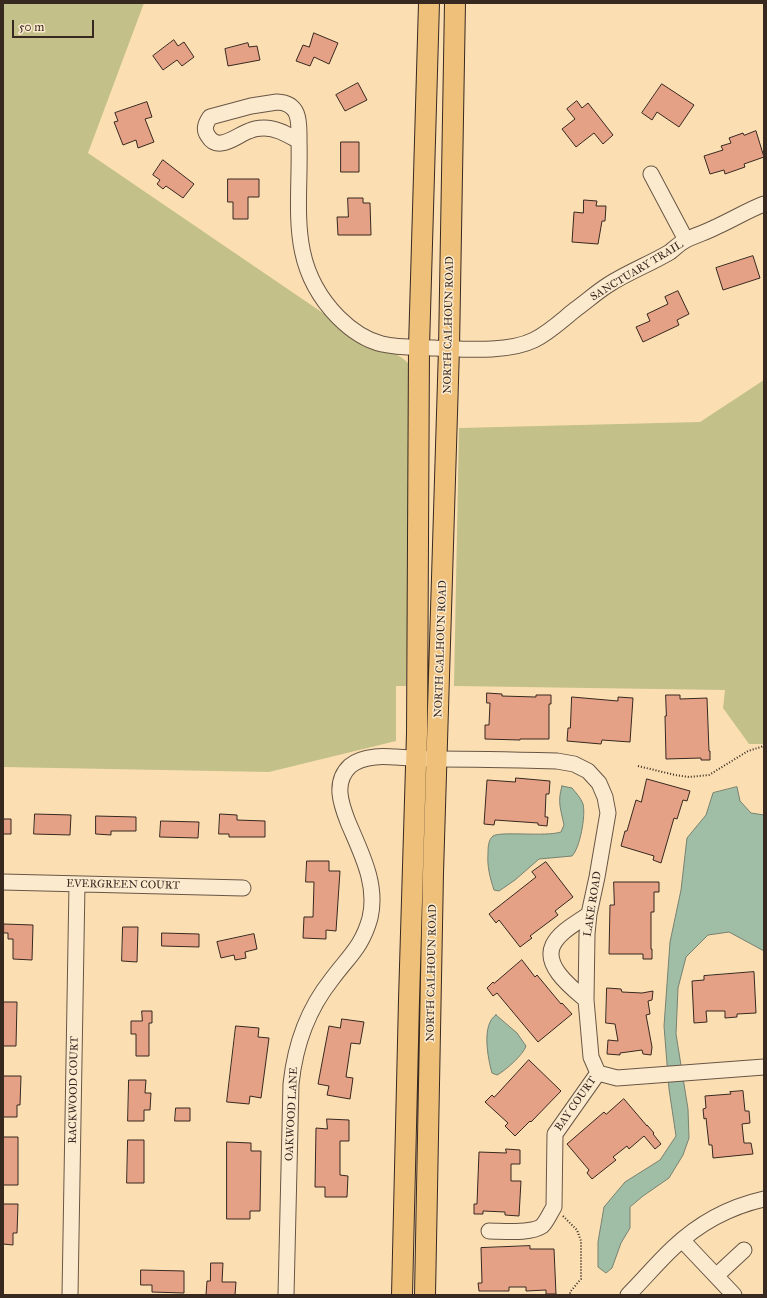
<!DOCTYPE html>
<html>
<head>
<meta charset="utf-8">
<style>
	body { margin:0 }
	#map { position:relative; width:767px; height:1298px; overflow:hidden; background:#fbdfb3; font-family:"IM FELL Great Primer",serif }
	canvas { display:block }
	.frame { position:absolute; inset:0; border:4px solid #372820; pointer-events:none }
	.scale { position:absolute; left:12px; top:20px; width:82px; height:18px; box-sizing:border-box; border:2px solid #372820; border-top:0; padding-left:5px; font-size:12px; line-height:14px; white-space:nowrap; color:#372820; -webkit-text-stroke:3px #fceace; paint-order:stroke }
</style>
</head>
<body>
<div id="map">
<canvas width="767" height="1298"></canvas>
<div class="frame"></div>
<div class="scale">50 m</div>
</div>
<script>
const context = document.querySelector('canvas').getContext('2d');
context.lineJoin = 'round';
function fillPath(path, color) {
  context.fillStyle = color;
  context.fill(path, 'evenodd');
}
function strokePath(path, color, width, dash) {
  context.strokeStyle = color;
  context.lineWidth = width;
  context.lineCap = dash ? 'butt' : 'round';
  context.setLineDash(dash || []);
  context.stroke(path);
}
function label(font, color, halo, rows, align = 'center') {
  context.font = font + ' "IM FELL Great Primer",serif';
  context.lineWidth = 3;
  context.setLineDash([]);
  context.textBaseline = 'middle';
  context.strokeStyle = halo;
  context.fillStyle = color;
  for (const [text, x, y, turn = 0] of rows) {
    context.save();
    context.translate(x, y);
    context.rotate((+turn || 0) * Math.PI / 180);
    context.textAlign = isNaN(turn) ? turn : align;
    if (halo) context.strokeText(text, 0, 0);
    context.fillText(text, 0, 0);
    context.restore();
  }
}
const green = new Path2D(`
	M3 3H144L88 153 364 341C380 349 407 353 413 372L406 686H396V741L269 772 3 767Z
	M764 380V744H749L723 708 725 690 454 686 459 428 700 422Z`);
const water = new Path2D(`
	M562 786 572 788C576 793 581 798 583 804 586 815 580 848 572 856L539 859 515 880 499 891 494 890C490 878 487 866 488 854 488 848 488 840 493 836 501 831 545 837 561 832L564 825C561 810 557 802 562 786Z
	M737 787 740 801 751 813 764 815V951L729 932 708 935 686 957 678 988 676 1034 688 1109 689 1138 683 1155 669 1178 643 1196 630 1207V1228L621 1243 612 1268 606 1273 598 1267V1242L604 1207 625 1182 660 1160 676 1136 669 1089 664 1026 670 942 681 890 687 838 706 815 713 793Z
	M496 1015 517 1033 526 1046C524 1054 505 1071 497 1075L492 1073C488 1059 481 1024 496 1015Z`);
const building = new Path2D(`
	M314 33 338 43 329 64 314 57 310 66 296 61 303 45 309 47Z
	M174 40 178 46 184 42 194 57 182 66 177 60 163 70 153 56Z
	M248 43 249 47 257 46 260 60 228 66 225 49Z
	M358 83 367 100 345 111 336 95Z
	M662 84 694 105 679 127 657 112 652 120 642 113Z
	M577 101 582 108 588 103 613 135 603 144 594 133 576 147 562 129 575 119 567 109Z
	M147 102 152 117 145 119 154 142 138 148 136 140 123 145 114 122 118 121 115 113Z
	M756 131 764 157 744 164 745 167 725 174 724 170 710 174 704 156 723 150 721 146 731 143 729 138 743 133 744 135Z
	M341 142H359V172H341Z
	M163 160 194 184 183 198 166 186 163 189 157 184 160 180 153 175Z
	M228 179H259V197H248V219H233V202H228Z
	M348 198H363V203H370L371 235H338L337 217H348Z
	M584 200 597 201 596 206H606L605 221H602L598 244 572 242 574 212 583 213Z
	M753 256 760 278 723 290 716 268Z
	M678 291 689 314 677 320 679 325 643 342 636 327 650 321 647 314 668 304 665 297Z
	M487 693 502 694V696L536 697V695H551V704H549V739H520V740L485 739V725H489L490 703H487Z
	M666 695H680V699L707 698 709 751H710V760H701V758L666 759 665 716H666Z
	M572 697 618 701V697L633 698 630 742 602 740 601 744 567 741 568 728H570Z
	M516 778 550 781 549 794H546L545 817H548L547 826 538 825V823L495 820 494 825 484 824 487 780 515 782Z
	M647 779 690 791 687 801 683 800 677 819 674 818 661 863 653 860 654 856 621 846 625 831H627L636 800 641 802Z
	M35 814 71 815 70 835 34 834Z
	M220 814 237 815V820L265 821V837H229V834H219Z
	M96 816 136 817V831H111V835L96 834Z
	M3 819H11V834H3Z
	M161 821 199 822 198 838 160 837Z
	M307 861H329V871H340L336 931 326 930V939L303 938 304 917H313L314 882H306Z
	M546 862 573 897 555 911 558 915 530 936 532 938 520 947 499 920 496 923 489 914 536 877 532 872Z
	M614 882H659V892H654V912H651V949H652V959H643V954H609L610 905H614Z
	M4 924 33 925 32 960 13 959V939H8V933H4Z
	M123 927H138L137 962 122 961Z
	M162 933 199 934V947L162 946Z
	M254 934 257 949 245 952 246 958 235 960 234 955 221 958 217 942Z
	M522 960 535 977 537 975 561 1004 562 1003 572 1014 538 1042 497 993 493 996 487 988 493 982 494 983Z
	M754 972 756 1013 737 1014V1017L725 1018V1011H706L707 1022 694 1023 692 981 704 980V976Z
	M607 988 621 989 622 992 642 993 653 991 652 1000 648 1001 650 1014 646 1015 652 1047 651 1055 643 1054 642 1050 620 1053V1055L607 1054 608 1040 618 1041 615 1024 606 1023Z
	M3 1002H17L16 1046H3Z
	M142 1011H152V1023H149V1056H136V1034H131V1021H142Z
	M342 1019 364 1022 360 1044 351 1043 346 1077 353 1078 350 1099 327 1095 329 1086 318 1084 329 1026 340 1028Z
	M236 1026 259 1028 258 1037 269 1038 261 1098 250 1096 249 1104 227 1102Z
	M529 1060 561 1091 531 1122 530 1121 515 1136 505 1126 508 1123 485 1102 492 1095 494 1097Z
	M3 1076H21L20 1105H17V1117H3Z
	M129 1080H146L145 1093H151L150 1110H144V1121H128Z
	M743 1091 745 1111H749L750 1123 742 1124 744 1143H751L753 1154 713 1158 712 1145H709L706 1118 704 1119 703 1109 706 1108 705 1096 731 1094 730 1092Z
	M624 1099 647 1126V1125L654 1133 653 1134 661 1144 655 1149 644 1136 629 1149 627 1146 613 1157 616 1160 592 1179 587 1173 589 1170 567 1144 604 1112 606 1114Z
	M176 1108H190V1121H175Z
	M327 1119 349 1120V1141H340V1175L348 1176 347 1197H325V1187H315L316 1128 327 1129Z
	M3 1137H18V1185H3Z
	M128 1140H144V1183H127Z
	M227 1142 251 1143V1151H261L260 1211H250V1219H227Z
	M506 1149 520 1150V1164H511V1181H521L519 1216 505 1215V1212L483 1211V1214H474V1204H477L479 1152 506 1153Z
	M3 1204H18L17 1233H13V1245L3 1244Z
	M530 1246V1249H554L556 1294H546V1290L526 1291V1287H509V1291H479L478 1283H482L481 1248Z
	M211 1263H223L222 1282H236L235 1295H206L207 1281H210Z
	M141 1270 184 1271V1293L152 1292V1285H141Z`);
const path = new Path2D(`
	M638 766 675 775 689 777 709 775 748 751 764 746
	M563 1216 577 1230 581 1241V1279L570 1292V1295`);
const minor = new Path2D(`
	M277 102C301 103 299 123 299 141 288 135 277 128 264 128 260 128 253 129 249 131 237 135 218 153 208 136 203 129 206 123 210 117L251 106Z
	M299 141C301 207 286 264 338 317 350 329 365 340 382 344 399 348 418 347 435 348 463 349 508 353 534 340 550 332 562 320 576 309 587 301 597 292 608 285 628 272 650 264 670 252 675 248 680 243 686 240 696 235 707 232 716 227 732 220 748 210 764 204
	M651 174 686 240
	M3 882 243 888
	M586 1000C572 988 543 966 553 945 560 931 577 923 589 914
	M489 1231C503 1231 531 1234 542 1226 547 1221 550 1213 554 1207L555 1134 598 1073
	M682 1240 734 1295
	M716 1276 744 1250
	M70 1295 77 884
	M286 1295 291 1084C295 1046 308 1009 332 979 349 956 362 947 370 918 378 884 361 853 348 822 341 804 333 782 350 766 357 760 366 758 375 757 382 756 390 757 396 757 411 758 425 759 439 759 478 759 518 760 557 761L574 764 588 771 599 783 605 797 608 813 597 877 589 914 587 934 586 1000 591 1057 598 1073 617 1078 764 1067
	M628 1295C643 1280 657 1263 673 1248 699 1223 729 1207 764 1199`);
const major = new Path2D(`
	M402 1295 409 1000 417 733 419 347 429 3
	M425 1295 433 873 449 348 455 3`);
const streetNames = [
	["SANCTUARY TRAIL",637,271,-31],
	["NORTH CALHOUN ROAD",449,325,-89],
	["NORTH CALHOUN ROAD",441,649,-88],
	["EVERGREEN COURT",123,885,1],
	["LAKE ROAD",593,904,-81],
	["NORTH CALHOUN ROAD",432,973,-89],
	["RACKWOOD COURT",74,1090,-89],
	["BAY COURT",576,1104,-55],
	["OAKWOOD LANE",292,1114,-87]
];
fillPath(green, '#c3c089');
fillPath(water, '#a0bda6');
strokePath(water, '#768170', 1);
fillPath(building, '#e5a185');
strokePath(building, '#372820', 1);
strokePath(minor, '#685645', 17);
strokePath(major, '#372820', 22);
strokePath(path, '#372820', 2, [1, 2]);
strokePath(minor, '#fceace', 15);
strokePath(major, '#eec07a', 20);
label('11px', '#372820', '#fceace', streetNames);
</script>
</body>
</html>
